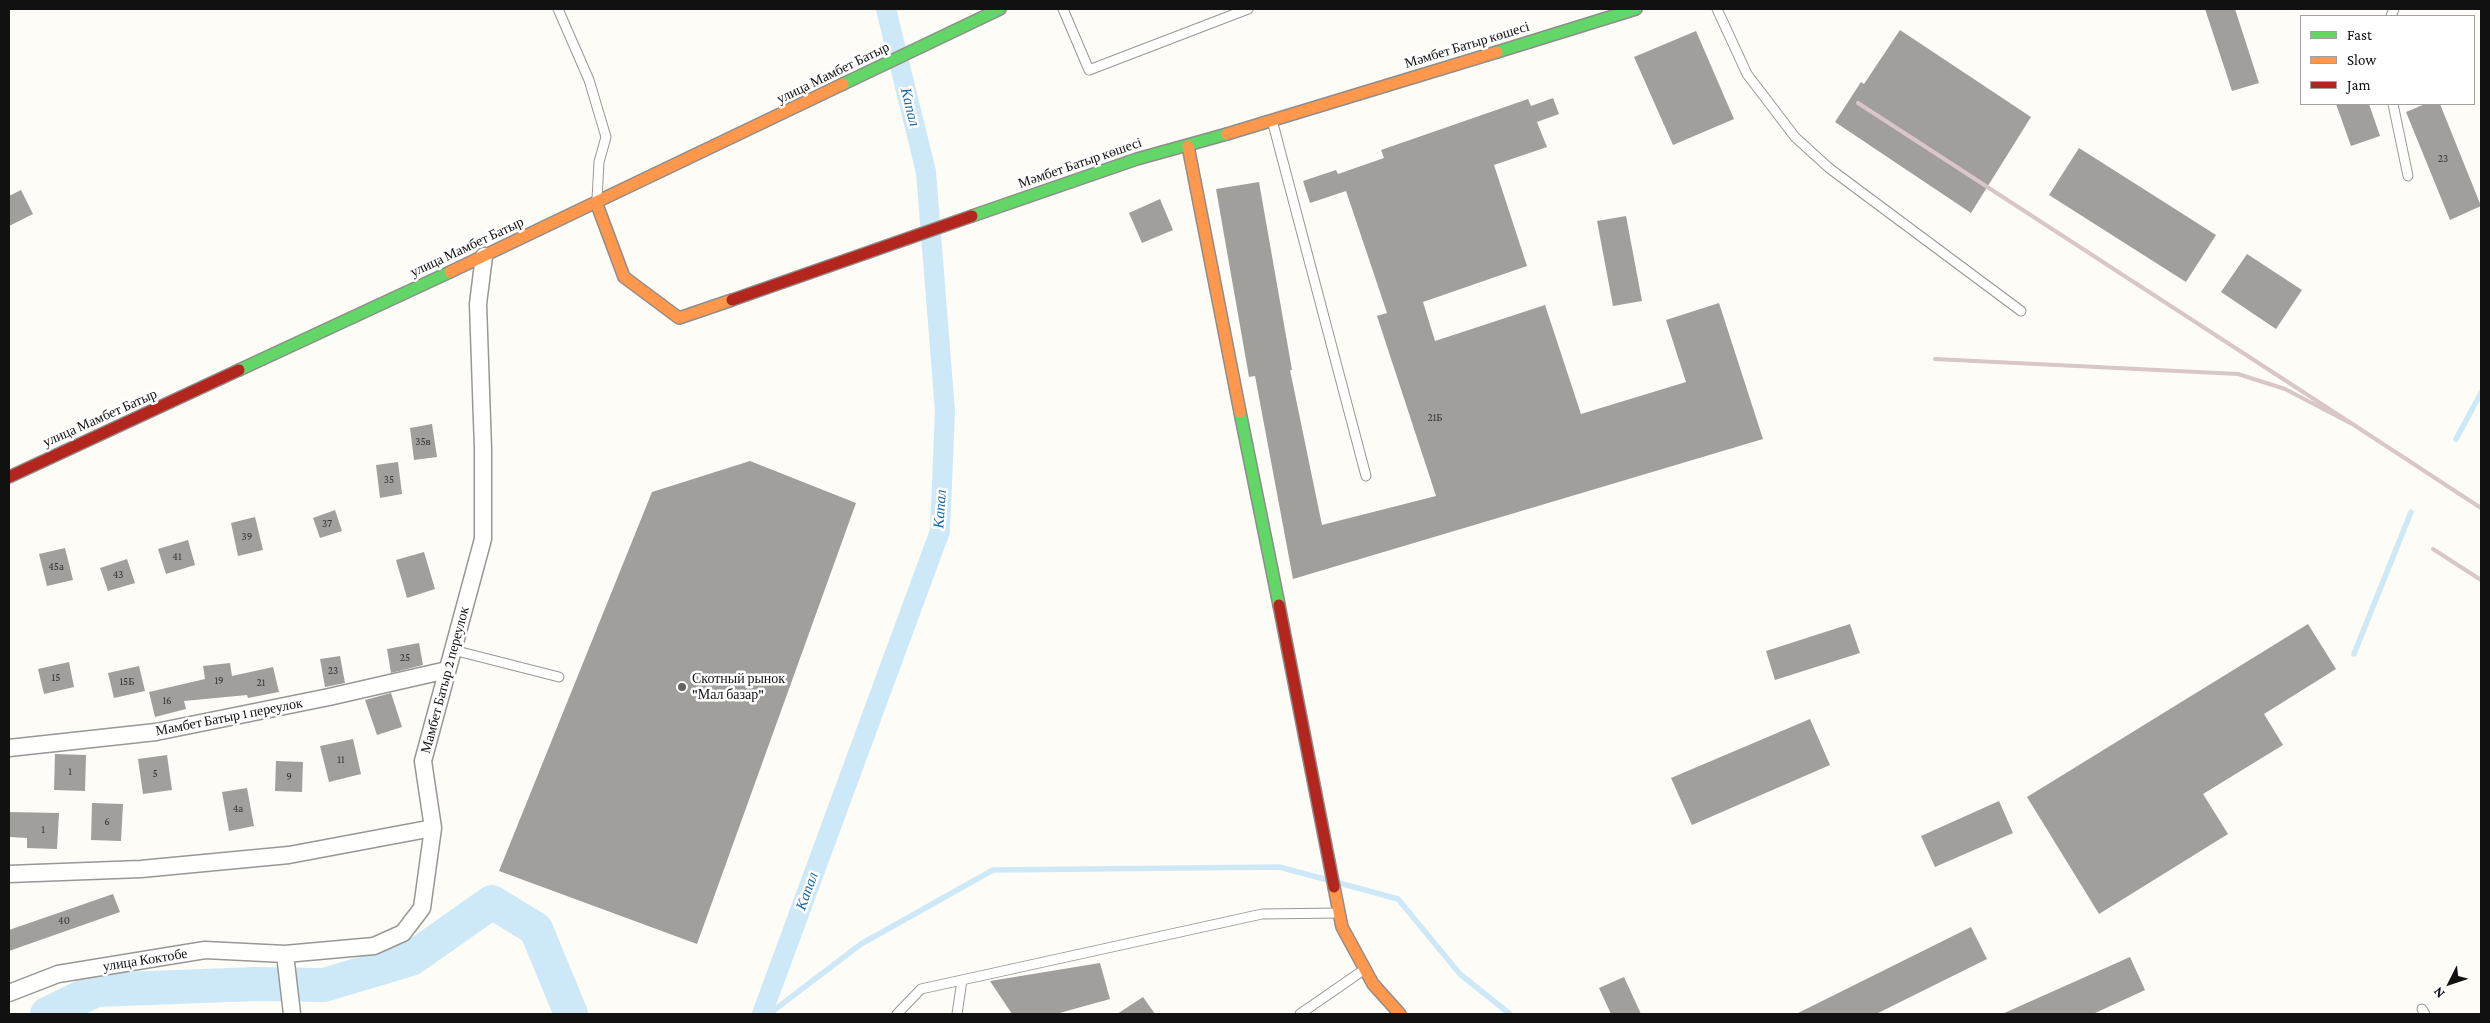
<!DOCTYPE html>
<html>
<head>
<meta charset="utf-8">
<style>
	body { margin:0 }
	#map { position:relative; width:2490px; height:1023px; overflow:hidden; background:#fdfcf7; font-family:"Crimson Pro",serif }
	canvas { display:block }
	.frame { position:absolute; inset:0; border:10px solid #111; pointer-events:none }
	.legend { position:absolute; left:2300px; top:15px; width:175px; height:90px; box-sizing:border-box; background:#fff; border:1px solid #a0a0a0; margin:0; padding:6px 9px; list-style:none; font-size:15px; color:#111 }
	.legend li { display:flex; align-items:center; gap:10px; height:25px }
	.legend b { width:25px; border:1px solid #a0a0a0 }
	.north { position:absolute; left:2425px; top:958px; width:50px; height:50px; -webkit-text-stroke:4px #fff; paint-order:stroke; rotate:229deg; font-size:14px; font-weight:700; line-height:20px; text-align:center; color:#111 }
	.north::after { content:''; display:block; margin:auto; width:18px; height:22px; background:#111; clip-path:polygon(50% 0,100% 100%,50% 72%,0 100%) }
</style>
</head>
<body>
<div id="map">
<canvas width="2490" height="1023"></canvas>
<div class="frame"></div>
<ul class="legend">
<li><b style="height:6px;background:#63d668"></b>Fast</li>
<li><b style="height:6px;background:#ff974d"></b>Slow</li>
<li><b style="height:6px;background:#b3261e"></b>Jam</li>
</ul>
<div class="north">N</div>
</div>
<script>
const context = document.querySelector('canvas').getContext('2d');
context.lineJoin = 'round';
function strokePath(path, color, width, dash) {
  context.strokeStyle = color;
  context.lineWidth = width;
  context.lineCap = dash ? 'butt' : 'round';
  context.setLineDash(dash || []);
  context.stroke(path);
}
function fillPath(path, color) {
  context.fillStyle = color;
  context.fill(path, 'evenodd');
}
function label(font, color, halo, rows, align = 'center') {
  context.font = font + ' "Crimson Pro",serif';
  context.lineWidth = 5;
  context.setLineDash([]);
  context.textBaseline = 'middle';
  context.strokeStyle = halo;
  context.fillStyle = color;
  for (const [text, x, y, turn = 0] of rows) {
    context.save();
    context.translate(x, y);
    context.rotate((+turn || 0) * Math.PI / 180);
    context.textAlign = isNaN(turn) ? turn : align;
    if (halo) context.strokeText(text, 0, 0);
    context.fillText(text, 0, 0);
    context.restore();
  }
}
const stream = new Path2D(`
	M2456 439 2481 393
	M2354 654 2411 512
	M1339 883 1398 899 1460 974 1510 1014
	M769 1014 861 944 993 870 1279 867 1328 880`);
const canal = new Path2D(`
	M762 1014 940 531 945 411 926 172 886 9`);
const river = new Path2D(`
	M47 1014 96 990 256 984 324 985 411 959 492 902 536 929 571 1014`);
const building = new Path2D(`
	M2205 9H2235L2259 83 2232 91Z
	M1900 30 2031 117 1971 213 1835 122 1861 82 1864 84Z
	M1696 31 1734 119 1673 145 1634 57Z
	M1553 98 1559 114 1537 122 1547 147 1494 165 1527 266 1423 302 1435 341 1545 305 1581 414 1686 382 1666 320 1719 303 1763 439 1293 579 1255 376 1249 377 1216 189 1259 182 1292 370H1290L1322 525 1436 496 1377 316 1387 313 1346 191 1310 203 1303 181 1336 170 1338 174 1384 158 1381 150 1528 99 1531 106Z
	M2336 104H2369L2380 136 2351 146Z
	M2425 104H2440L2481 206 2450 220 2406 112Z
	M2079 148 2216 235 2186 282 2049 195Z
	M21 190 33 214 9 226V196Z
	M1160 199 1173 230 1142 243 1129 213Z
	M1626 216 1642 301 1613 306 1597 221Z
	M2247 254 2302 290 2276 329 2221 292Z
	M432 424 437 457 414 460 410 428Z
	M750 461 856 503 697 944 499 871 652 492Z
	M398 462 402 494 380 498 376 465Z
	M335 510 342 531 320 538 313 518Z
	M255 517 263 550 238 556 231 523Z
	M188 540 195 565 166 574 158 549Z
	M65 548 73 580 47 586 39 554Z
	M424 552 435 589 407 598 396 560Z
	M127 559 135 583 108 591 100 568Z
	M1850 624 1860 653 1775 680 1766 651Z
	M2308 624 2336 669 2264 714 2283 745 2203 794 2228 834 2099 914 2027 797Z
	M419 643 423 665 391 673 387 649Z
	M340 656 345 683 325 687 320 659Z
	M69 662 74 687 44 694 38 669Z
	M230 663 232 676 273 667 279 692 248 698 247 695 184 701 186 709 155 717 149 692 205 679 203 666Z
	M139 666 145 691 114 698 108 673Z
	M391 693 402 727 377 735 365 700Z
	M1810 719 1830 765 1692 825 1671 778Z
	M353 739 361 774 329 782 320 746Z
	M55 754 86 755 85 791 54 790Z
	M167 755 172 790 143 794 138 759Z
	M276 761 303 762 302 792 275 791Z
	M247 788 254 826 229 831 222 792Z
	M1999 801 2013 833 1935 867 1921 836Z
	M92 803 123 804 121 841 91 840Z
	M9 812 59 813 57 849 27 848V838L9 837Z
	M113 894 120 912 9 951V930Z
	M1971 927 1987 959 1876 1014H1796Z
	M2130 957 2145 990 2093 1014H2002Z
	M1100 963 1110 999 1056 1014H1012L990 981Z
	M1624 977 1641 1014H1611L1599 988Z
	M1143 997 1155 1014H1117Z`);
const lane = new Path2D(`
	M558 9 589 80 606 137 599 162 597 199
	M1063 9 1089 70 1248 9
	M1717 9 1747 74 1795 137 1829 168 2021 311
	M2391 16 2394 9
	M2393 104 2408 176
	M1272 120 1366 476
	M453 650 559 677
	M2422 1009 2425 1014
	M897 1014 921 989 1262 914 1339 913
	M957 1014 962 980
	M1300 1014 1365 969`);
const street = new Path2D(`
	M9 748 156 732 329 697 447 670
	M9 874 141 869 289 855 433 828
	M9 993 58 974 205 950 285 954
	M292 1014 285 954 374 946 403 933 422 908 433 828 423 761 483 539V449L478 304 484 256`);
const fast = new Path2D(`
	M1497 52 1636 9
	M843 84 1000 9
	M972 216 1137 159 1227 134
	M239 370 450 272
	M1240 412 1279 605`);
const slow = new Path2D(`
	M1227 134 1497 52
	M1188 146 1240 412
	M596 202 624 277 679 318 732 300
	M450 272 843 84
	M1334 887 1342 927 1373 984 1400 1014`);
const jam = new Path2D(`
	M732 300 972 216
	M9 477 239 370
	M1279 605 1334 887`);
const rail = new Path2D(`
	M1858 103 2354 425 2285 389 2238 374 1935 359
	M2354 425 2481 508
	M2433 549 2481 580`);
const markers = [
	[682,687,5,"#646362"]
];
const numberNames = [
	["23",2443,159],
	["21Б",1435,418],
	["35в",423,442],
	["35",389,480],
	["37",327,524],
	["39",247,537],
	["41",177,557],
	["45а",56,567],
	["43",118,575],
	["25",405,658],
	["23",333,671],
	["15",56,678],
	["19",219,681],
	["15Б",127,682],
	["21",261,683],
	["16",167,701],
	["11",341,760],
	["1",70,772],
	["5",155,774],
	["9",289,777],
	["4а",238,809],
	["6",107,822],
	["1",43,830],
	["40",64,921]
];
const streetNames = [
	["Мәмбет Батыр көшесі",1467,45,-17],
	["улица Мамбет Батыр",833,73,-26],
	["Мәмбет Батыр көшесі",1080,163,-19],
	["улица Мамбет Батыр",467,247,-25],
	["улица Мамбет Батыр",100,418,-24],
	["Мамбет Батыр 2 переулок",445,680,-75],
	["Мамбет Батыр 1 переулок",229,717,-11],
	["улица Коктобе",145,960,-9]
];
const poiNames = [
	["Скотный рынок",692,679],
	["\"Мал базар\"",692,695]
];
const waterNames = [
	["Капал",910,107,76],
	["Капал",940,509,-86],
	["Капал",807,891,-70]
];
strokePath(stream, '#cde8f7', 5.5);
strokePath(canal, '#cde8f7', 20);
strokePath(river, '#cde8f7', 34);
fillPath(building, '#a19f9c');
strokePath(lane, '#979795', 11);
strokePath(street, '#979795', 19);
strokePath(fast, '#8e8d8b', 14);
strokePath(slow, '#8e8d8b', 14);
strokePath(jam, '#8e8d8b', 14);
strokePath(lane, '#fffffe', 9);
strokePath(street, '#fffffe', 16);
strokePath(fast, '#63d668', 11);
strokePath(slow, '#ff974d', 11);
strokePath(jam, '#b3261e', 11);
strokePath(rail, '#d9c6c7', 4);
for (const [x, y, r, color] of markers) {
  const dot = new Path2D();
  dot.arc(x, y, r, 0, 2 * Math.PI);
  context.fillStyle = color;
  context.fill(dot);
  strokePath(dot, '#fff', 2);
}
label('11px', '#353434', null, numberNames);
label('14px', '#111', '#fff', streetNames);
label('14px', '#111', '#fff', poiNames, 'left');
label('italic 15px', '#1768a6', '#fff', waterNames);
</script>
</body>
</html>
